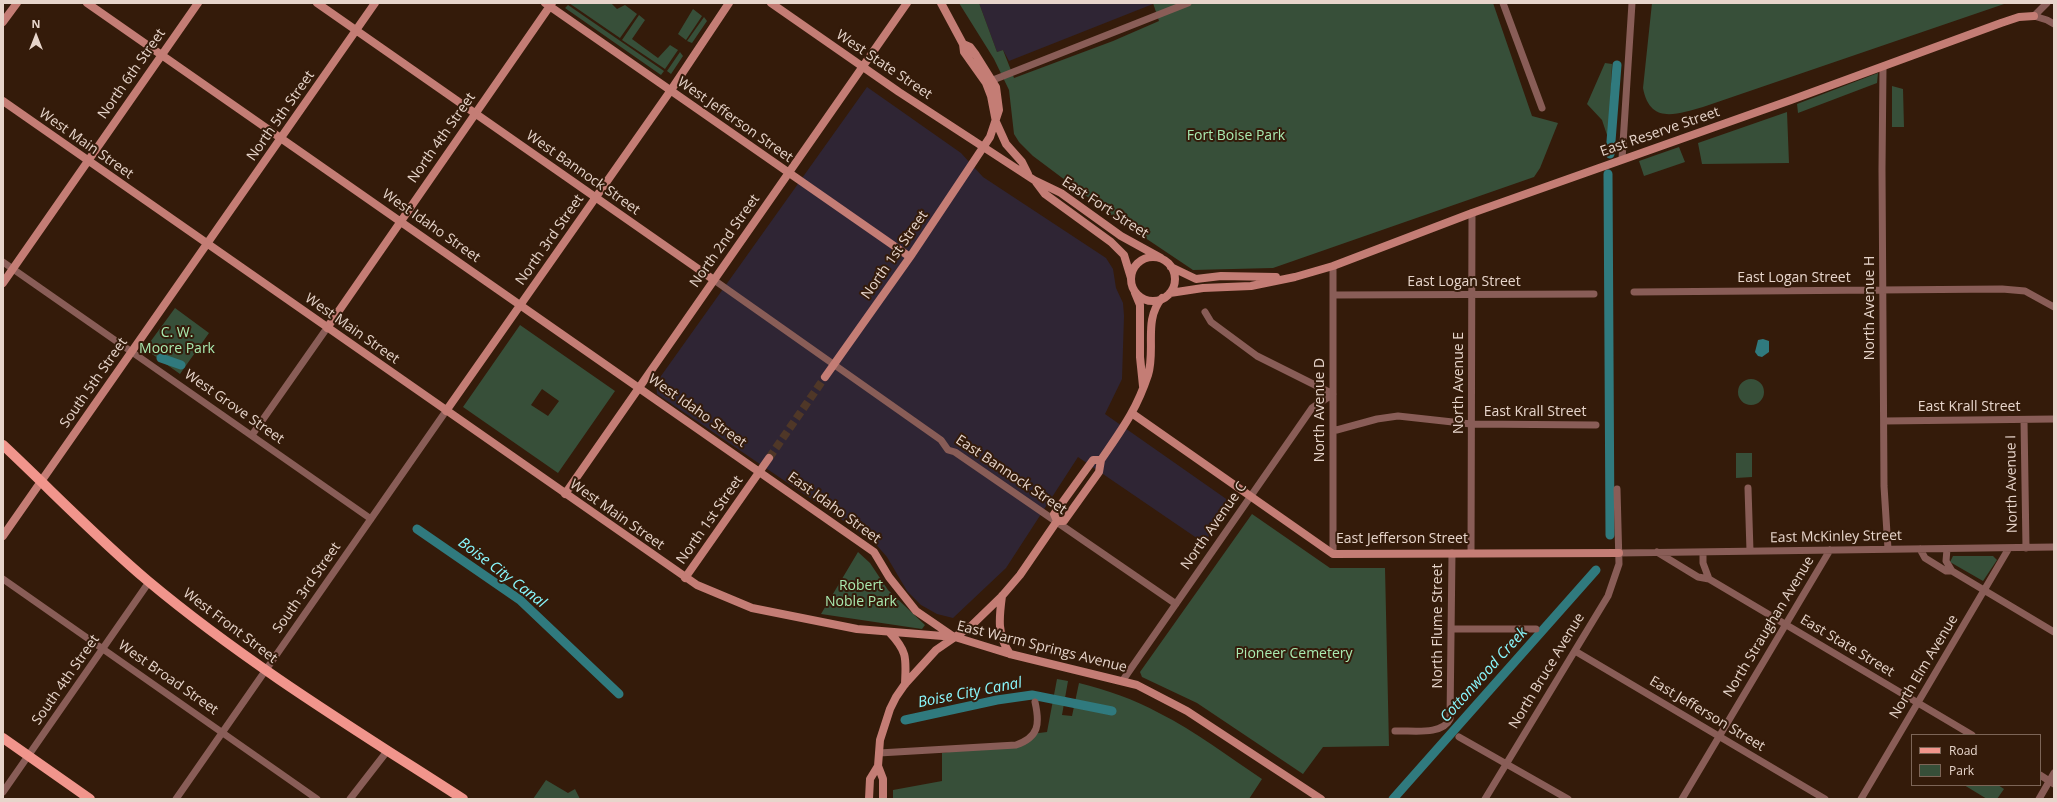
<!DOCTYPE html>
<html>
<head>
<meta charset="utf-8">
<style>
	body { margin:0 }
	#map { position:relative; width:2057px; height:802px; overflow:hidden; background:#341b0a; font-family:"Open Sans",sans-serif }
	canvas { display:block }
	.frame { position:absolute; inset:0; border:4px solid #e7d5cb; pointer-events:none }
	.legend { position:absolute; left:1911px; top:734px; width:130px; height:52px; box-sizing:border-box; background:#341b0a; border:1px solid #7c6557; margin:0; padding:5px 7px; list-style:none; font-size:12px; color:#e7d5cb }
	.legend li { display:flex; align-items:center; gap:8px; height:20px }
	.legend b { width:20px; border:1px solid #7c6557 }
	.north { position:absolute; left:16px; top:16px; width:40px; height:40px; -webkit-text-stroke:3px #341b0a; paint-order:stroke; rotate:0deg; font-size:11px; font-weight:700; line-height:16px; text-align:center; color:#e7d5cb }
	.north::after { content:''; display:block; margin:auto; width:14px; height:18px; background:#e7d5cb; clip-path:polygon(50% 0,100% 100%,50% 72%,0 100%) }
</style>
</head>
<body>
<div id="map">
<canvas width="2057" height="802"></canvas>
<div class="frame"></div>
<ul class="legend">
<li><b style="height:5px;background:#f1958c"></b>Road</li>
<li><b style="height:11px;background:#374f39"></b>Park</li>
</ul>
<div class="north">N</div>
</div>
<script>
const context = document.querySelector('canvas').getContext('2d');
context.lineJoin = 'round';
function fillPath(path, color) {
  context.fillStyle = color;
  context.fill(path, 'evenodd');
}
function strokePath(path, color, width, dash) {
  context.strokeStyle = color;
  context.lineWidth = width;
  context.lineCap = dash ? 'butt' : 'round';
  context.setLineDash(dash || []);
  context.stroke(path);
}
function label(font, color, halo, rows, align = 'center') {
  context.font = font + ' "Open Sans",sans-serif';
  context.lineWidth = 4;
  context.setLineDash([]);
  context.textBaseline = 'middle';
  context.strokeStyle = halo;
  context.fillStyle = color;
  for (const [text, x, y, turn = 0] of rows) {
    context.save();
    context.translate(x, y);
    context.rotate((+turn || 0) * Math.PI / 180);
    context.textAlign = isNaN(turn) ? turn : align;
    if (halo) context.strokeText(text, 0, 0);
    context.fillText(text, 0, 0);
    context.restore();
  }
}
const medical = new Path2D(`
	M979 3H1153V4L1009 61 1003 50 997 52Z
	M867 87 961 153 983 177 1106 258 1113 269 1116 288 1123 303 1124 316 1122 379 1105 414 1232 503 1204 543 1078 457 1006 568 953 618 937 614 921 605 907 591 887 557 873 541 657 394 656 383Z`);
const green = new Path2D(`
	M569 3H611L617 9 625 5 637 14 620 38Z
	M959 3H979L997 52 1003 50 1014 78 1113 41 1159 21 1153 3H1493L1532 116 1558 123 1540 168 1534 177 1273 268 1193 270 1117 219 1033 156 1019 142 1014 134 1009 90 994 59Z
	M1652 3H2007L1703 107C1677 114 1650 125 1643 88Z
	M568 5 664 71 661 75 565 8Z
	M693 9 702 16 686 40 678 34Z
	M639 15 645 20 632 39 658 58 670 45 678 50 665 69 622 40Z
	M704 17 707 21 692 43 687 41Z
	M680 52 683 56 671 74 667 71Z
	M1605 63 1612 64 1609 133 1607 135 1602 120 1587 104Z
	M1878 73 1877 83 1798 113 1797 104Z
	M1892 86 1903 89 1904 127H1892Z
	M1787 112 1789 163 1702 164 1698 143Z
	M1679 147 1685 162 1644 176 1639 161Z
	M175 308 209 333 180 374 145 349Z
	M520 325 615 391 558 473 463 407ZM542 389 559 401 548 416 531 405Z
	M1738 392a13 13 0 1 1 26 0a13 13 0 1 1-26 0Z
	M1736 453H1752V477L1736 478Z
	M1252 514 1330 568H1385L1389 746 1323 747 1303 774 1197 703 1142 677 1140 672Z
	M858 552 870 563 888 590 925 625 922 629 821 614Z
	M1953 556H1993L1997 560 1983 581 1950 562Z
	M1057 679 1068 681 1062 715 1072 716 1079 683C1107 690 1134 699 1159 713 1195 731 1229 757 1262 779L1249 799H893V790L942 781V753L1030 740 1031 734 1047 732Z
	M546 780 568 793 575 789 580 799H533Z
	M1964 785H1998L2004 789 1997 799H1987Z`);
const water = new Path2D(`
	M1763 339 1769 341V352L1762 357 1758 356 1755 352 1758 340Z`);
const canal = new Path2D(`
	M1610 154 1617 65
	M1608 174 1610 535
	M161 358 181 365
	M417 529 520 600 619 694
	M905 720 997 700 1032 695 1112 711
	M1393 799 1596 570`);
const secondaryTunnel = new Path2D(`
	M769 458 825 377`);
const street = new Path2D(`
	M1503 3 1542 108
	M2047 3 2034 16 2047 20 2054 24
	M1883 67 1882 169 1884 486 1888 549
	M993 80 1188 3
	M1622 159 1632 3
	M3 262 371 519
	M1333 266V554
	M714 280 941 440 948 450 955 452 1176 604
	M1634 292 2002 289 2025 291 2054 307
	M1334 295 1594 294
	M1205 312 1211 322 1257 356 1333 394
	M2024 420 2026 548
	M1884 421 2054 419
	M1333 431 1377 419 1398 416 1471 424 1596 425
	M252 435 327 328
	M1748 488 1750 551
	M1920 549 1925 558 1946 571H1952L1946 561 1947 549
	M1657 552 1698 577 1709 579 1703 563V552
	M1471 553 1472 213
	M1619 553 2054 547
	M1952 571 2054 632
	M3 579 317 799
	M1709 579 1972 735
	M1451 629H1536
	M1575 651 1825 799
	M1123 680 1312 408 1333 394
	M1395 731C1411 730 1442 736 1450 719L1452 553
	M1459 737 1568 799
	M879 753 1016 745C1039 737 1040 724 1035 702
	M2040 775 2054 784
	M3 792 149 582
	M176 799 446 411
	M350 799 388 750
	M1485 799 1608 596 1619 564 1617 489
	M1682 799 1830 550
	M1861 799 2009 548
	M2039 799 2054 773`);
const secondary = new Path2D(`
	M87 3 874 552 889 577 916 611 954 637
	M317 3 714 280
	M545 3 910 257
	M771 3 899 92 1034 180 1061 193 1121 236 1161 258
	M941 3 963 44 964 52 986 83 991 96 996 122 1006 144 1022 162 1028 174
	M3 22 17 3
	M3 101 697 585 752 608 857 629 955 637 1010 654 1137 685 1187 711 1321 799
	M1036 182 1045 194 1111 242 1124 255 1131 278
	M1131 279a22 22 0 1 1 44 0a22 22 0 1 1-44 0Z
	M1171 267 1196 279 1221 276 1276 277
	M3 283 198 3
	M1135 293 1140 305V357L1143 386
	M1170 293 1203 288 1251 286 1295 277 1333 266 1472 213 1791 100 2001 23 2019 17 2034 16
	M327 328 552 3
	M825 377 910 257 990 137 999 110 996 87 976 55 970 47 963 44
	M446 411 671 90 729 3
	M1133 414 1333 554 1619 553
	M1093 460H1101L1099 472 1064 521H1057L1054 514Z
	M1101 460C1122 429 1136 411 1148 375 1156 349 1143 320 1162 298
	M565 494 907 3
	M3 536 375 3
	M685 578 769 458
	M1002 596C999 618 997 635 1010 654
	M890 633C908 652 906 659 905 684
	M869 799 870 779 878 766
	M883 799V779L878 766 880 740 890 709 896 697 905 684 936 650 971 626 1002 596 1020 575 1057 521`);
const primary = new Path2D(`
	M3 445C51 490 97 538 148 581 246 663 356 730 463 799
	M3 738 90 799`);
const streetNames = [
	["West State Street",884,65,34],
	["North 6th Street",132,74,-55],
	["North 5th Street",281,116,-55],
	["West Jefferson Street",735,120,35],
	["East Reserve Street",1660,132,-19],
	["North 4th Street",442,138,-55],
	["West Main Street",86,144,35],
	["West Bannock Street",583,173,35],
	["East Fort Street",1105,208,33],
	["West Idaho Street",431,226,35],
	["North 3rd Street",550,240,-55],
	["North 2nd Street",725,241,-55],
	["North 1st Street",895,255,-55],
	["East Logan Street",1794,278],
	["East Logan Street",1464,282],
	["North Avenue H",1870,308,-90],
	["West Main Street",352,329,35],
	["South 5th Street",94,383,-55],
	["North Avenue E",1459,383,-90],
	["West Grove Street",234,407,35],
	["East Krall Street",1969,407],
	["North Avenue D",1320,410,-90],
	["West Idaho Street",697,411,35],
	["East Krall Street",1535,412],
	["East Bannock Street",1011,475,34],
	["North Avenue I",2012,484,-91],
	["East Idaho Street",834,508,36],
	["West Main Street",617,515,35],
	["North 1st Street",710,520,-55],
	["North Avenue C",1214,526,-55],
	["East McKinley Street",1836,537,-1],
	["East Jefferson Street",1402,539],
	["South 3rd Street",307,588,-55],
	["West Front Street",230,626,37],
	["North Flume Street",1438,626,-90],
	["North Straughan Avenue",1769,627,-59],
	["East State Street",1847,646,31],
	["East Warm Springs Avenue",1042,647,14],
	["North Elm Avenue",1924,667,-59],
	["North Bruce Avenue",1547,671,-59],
	["West Broad Street",168,678,35],
	["South 4th Street",66,680,-55],
	["East Jefferson Street",1707,714,31]
];
const parkNames = [
	["Fort Boise Park",1236,136],
	["C. W.",177,333],
	["Moore Park",177,349],
	["Robert",861,586],
	["Noble Park",861,602],
	["Pioneer Cemetery",1294,654]
];
const waterNames = [
	["Boise City Canal",502,573,37],
	["Cottonwood Creek",1484,675,-48],
	["Boise City Canal",970,693,-11]
];
fillPath(medical, '#2f2534');
fillPath(green, '#374f39');
fillPath(water, '#307a7e');
strokePath(canal, '#307a7e', 9);
strokePath(secondaryTunnel, '#4f3727', 8, [8, 4]);
strokePath(street, '#895d57', 7);
strokePath(secondary, '#c47d75', 8);
strokePath(primary, '#f1958c', 10);
label('14px', '#e7d5cb', '#341b0a', streetNames);
label('14px', '#aaebb1', '#341b0a', parkNames);
label('italic 15px', '#89f8fe', '#341b0a', waterNames);
</script>
</body>
</html>
